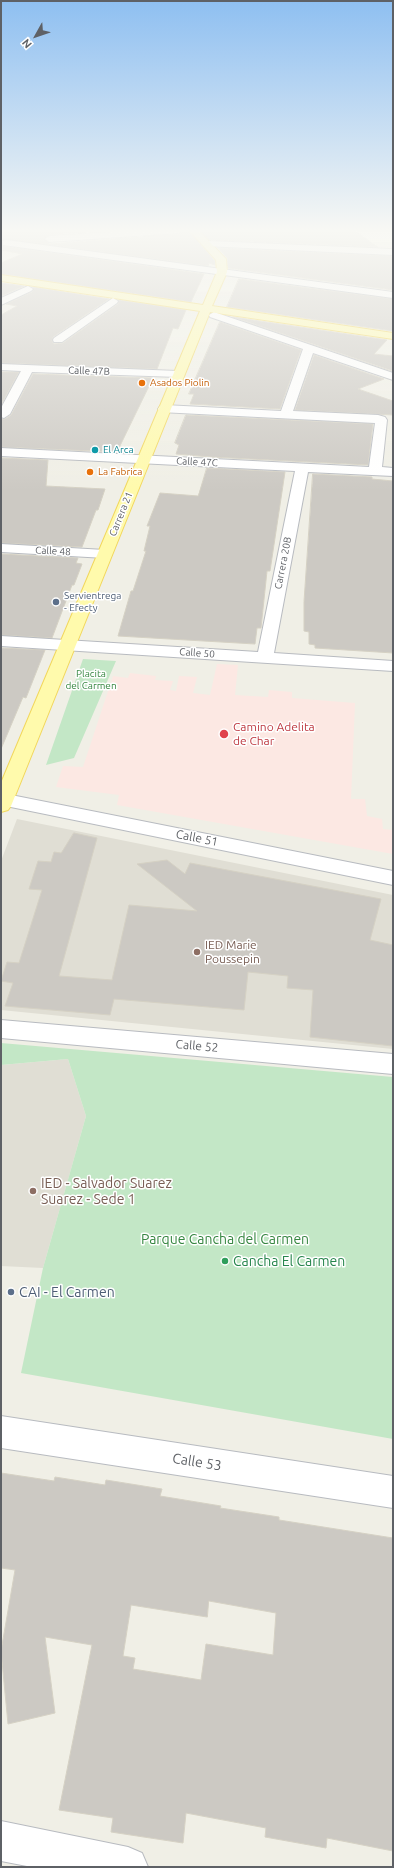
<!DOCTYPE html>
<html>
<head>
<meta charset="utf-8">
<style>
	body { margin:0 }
	#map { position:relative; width:394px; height:1868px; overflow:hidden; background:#f0efe6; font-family:Ubuntu,sans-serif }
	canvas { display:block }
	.frame { position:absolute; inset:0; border:2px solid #5e6166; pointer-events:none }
	.north { position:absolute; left:16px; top:16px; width:40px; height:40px; -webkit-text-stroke:3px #fff; paint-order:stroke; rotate:230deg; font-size:11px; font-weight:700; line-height:16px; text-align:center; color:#5e6166 }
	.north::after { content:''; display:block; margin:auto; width:14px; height:18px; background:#5e6166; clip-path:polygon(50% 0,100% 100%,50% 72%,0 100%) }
</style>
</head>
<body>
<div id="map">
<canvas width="394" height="1868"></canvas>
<div class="frame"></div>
<div class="north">N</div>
</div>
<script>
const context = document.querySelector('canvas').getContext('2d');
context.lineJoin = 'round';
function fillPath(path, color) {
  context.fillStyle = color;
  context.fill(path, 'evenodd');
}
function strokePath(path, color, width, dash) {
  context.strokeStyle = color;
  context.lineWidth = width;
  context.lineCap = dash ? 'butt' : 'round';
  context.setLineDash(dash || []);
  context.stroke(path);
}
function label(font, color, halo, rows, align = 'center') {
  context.font = font + ' Ubuntu,sans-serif';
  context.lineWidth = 3;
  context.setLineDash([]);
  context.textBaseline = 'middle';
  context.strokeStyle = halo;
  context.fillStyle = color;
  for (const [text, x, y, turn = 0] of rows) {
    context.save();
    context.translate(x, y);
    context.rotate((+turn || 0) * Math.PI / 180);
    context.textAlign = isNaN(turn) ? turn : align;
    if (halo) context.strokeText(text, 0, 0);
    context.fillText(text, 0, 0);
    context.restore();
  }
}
const education = new Path2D(`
	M17 819 393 895V1049L1 1010V861Z
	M68 1059 86 1116 43 1268 1 1266V1065Z`);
const medical = new Path2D(`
	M217 664 238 665 235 695 268 697 269 690 292 692V698L355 703 351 799H365L367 816 382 819 383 829 393 830V854L117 805 119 795 56 787 63 766 83 767 113 676 128 678 130 673 156 676 155 680 173 681 170 690 176 691 179 676 197 677 193 693 210 695Z`);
const green = new Path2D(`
	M83 659 116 661 74 758 46 765Z
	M1 1043 393 1077V1439L21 1373 43 1268 86 1116 68 1059 1 1065Z`);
const building = new Path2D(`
	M1 230H124L49 234 44 239 49 244 178 234 183 230H188L215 261V265L209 263 208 266 6 239 2 240 3 246 204 274 191 302 1 274V263L22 254 1 250Z
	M200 230H353L378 247 209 240Z
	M218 248 391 256 393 258V290L228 268 227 258Z
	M239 279 393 299V331L227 307Z
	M1 283 24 286 1 296Z
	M33 287 109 299 53 337 52 341 54 344 63 343 118 304 119 300 186 310 178 329 173 328 157 369 1 363V315L17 306 6 304 32 292 34 289Z
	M233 317 387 340 374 354 393 356V371Z
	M220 322 301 350 280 409 190 404 194 394H189Z
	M314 355 384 379 358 389 393 401V415L295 410Z
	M1 372H19L1 405Z
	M33 374 153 378 117 452 1 447V419H5L11 415Z
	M186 415 373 424 368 465 211 457 176 454 179 445 175 443Z
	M1 458 48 460 46 486 105 489 98 510H96L82 547 1 543Z
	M207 468 285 472 270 571H267L261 628H257L255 644 118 636 131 591H133L146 551H144L150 526H147L160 493 198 496Z
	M313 474 372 477V479L393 481V653L315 648V645L309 644V632L304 631V602Z
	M1 554 78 558 76 563 82 564 74 585H72L52 638 1 635Z
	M1 648 45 650 26 698 23 697 1 749Z
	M74 833 97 838 59 976 112 980 129 905 197 911 137 864 167 860 185 874 190 863 381 899 370 940 393 945V1046L310 1037 313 990 287 988 288 976 248 972 244 1010 114 999 110 1015 5 1006 13 983 1 981 7 962 19 963 42 890 29 889 38 861 51 862 54 852 61 853Z
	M1 1473 54 1481 55 1477 105 1485 106 1480 162 1489 160 1496 221 1506 220 1508 279 1517V1520L393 1538V1851L327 1838 326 1848 265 1837 266 1828 186 1813 183 1843 111 1832 113 1818 59 1810 92 1645 45 1637 55 1713 8 1724 1 1651 15 1570 1 1568ZM209 1601 276 1613 273 1655 206 1644 201 1680 133 1669 135 1658 123 1656 131 1605 207 1617Z`);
const minor = new Path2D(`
	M144 230H182L178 233 49 242 45 239 49 236Z
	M6 240 393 292V298L3 245V241Z
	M208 241 393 249V255L205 246 204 244Z
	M28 286 33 289 31 291 1 305V298Z
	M113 298 118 301 117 303 62 342H54L53 340 54 338Z
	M214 312 393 373V380L313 353 293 411 378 415 385 417 387 420 382 467 393 468V476L308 472 274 653 393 661V671L1 646V636L258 652 295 471 1 456V448L369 467 375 423 160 412 158 409 160 406 164 405 281 411 303 349 210 317 209 315Z
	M1 364 178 371 184 374 178 377 32 372 10 414 4 418 1 417V408L21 371 1 370Z
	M1 544 105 550 110 551 112 554 110 557 105 558 1 552Z
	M1 793 393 871V885L1 805Z
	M1 1020 393 1054V1074L1 1038Z
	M1 1416 393 1476V1508L1 1448Z
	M1 1821 128 1847 142 1853 148 1867H32L1 1861Z`);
const major = new Path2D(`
	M189 230H198L226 259 227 272 212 306 393 333V339L210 312 11 806 8 810 1 812V783L200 311 1 281V275L203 305 217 272 216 260Z`);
const markers = [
	[142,383,4,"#e8710a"],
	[95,450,4,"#0f9aa8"],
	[90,472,4,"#e8710a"],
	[56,602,4,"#5c6f8a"],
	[224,734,5,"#e0444e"],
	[197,952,4,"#8d6e63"],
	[33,1191,4,"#8d6e63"],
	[225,1261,4,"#2e9e5b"],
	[11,1292,4,"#5c6f8a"]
];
const farStreetnames = [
	["Calle 47B",89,371,2],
	["Calle 47C",197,462,3],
	["Carrera 21",121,514,-68],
	["Calle 48",53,551,3],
	["Carrera 20B",283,563,-79],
	["Calle 50",197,653,4]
];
const farFoodnames = [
	["Asados Piolin",150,383],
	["La Fabrica",98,472]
];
const farCulturenames = [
	["El Arca",103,450]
];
const farServicenames = [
	["Servientrega",64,596],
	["- Efecty",64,608]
];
const farParknames = [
	["Placita",91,674],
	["del Carmen",91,686]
];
const healthNames = [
	["Camino Adelita",233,727],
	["de Char",233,741]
];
const streetNames = [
	["Calle 51",197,838,11],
	["Calle 52",197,1046,5]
];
const educationNames = [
	["IED Marie",205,945],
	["Poussepin",205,959]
];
const nearEducationnames = [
	["IED - Salvador Suarez",41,1183],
	["Suarez - Sede 1",41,1199]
];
const nearParknames = [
	["Parque Cancha del Carmen",225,1239]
];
const nearLeisurenames = [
	["Cancha El Carmen",233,1261]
];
const nearServicenames = [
	["CAI - El Carmen",19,1292]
];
const nearStreetnames = [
	["Calle 53",197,1462,9]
];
fillPath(education, '#e0ded4');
fillPath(medical, '#fce8e3');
fillPath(green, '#c3e7c6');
fillPath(building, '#ccc9c3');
strokePath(building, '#d5d1c4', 1);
strokePath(minor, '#b8bbc0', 2);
strokePath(major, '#f2d75c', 2);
fillPath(minor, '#fff');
fillPath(major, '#fffaac');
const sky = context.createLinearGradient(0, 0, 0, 491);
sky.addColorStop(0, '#8ebff1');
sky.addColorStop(0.47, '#f8f8f4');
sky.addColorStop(1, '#f8f8f400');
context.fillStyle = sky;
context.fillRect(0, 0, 394, 491);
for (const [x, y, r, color] of markers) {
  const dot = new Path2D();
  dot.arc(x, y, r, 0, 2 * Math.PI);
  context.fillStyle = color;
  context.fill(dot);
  strokePath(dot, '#fff', 1.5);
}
label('10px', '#5e6166', '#fff', farStreetnames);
label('10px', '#c56008', '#fff', farFoodnames, 'left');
label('10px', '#0d838f', '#fff', farCulturenames, 'left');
label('10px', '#4e5e75', '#fff', farServicenames, 'left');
label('10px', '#358640', '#fff', farParknames);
label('12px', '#be3a42', '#fff', healthNames, 'left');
label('12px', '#5e6166', '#fff', streetNames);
label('12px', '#785e54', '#fff', educationNames, 'left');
label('14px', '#785e54', '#fff', nearEducationnames, 'left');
label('14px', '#358640', '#fff', nearParknames);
label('14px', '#27864d', '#fff', nearLeisurenames, 'left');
label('14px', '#4e5e75', '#fff', nearServicenames, 'left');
label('14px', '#5e6166', '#fff', nearStreetnames);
</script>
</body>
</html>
